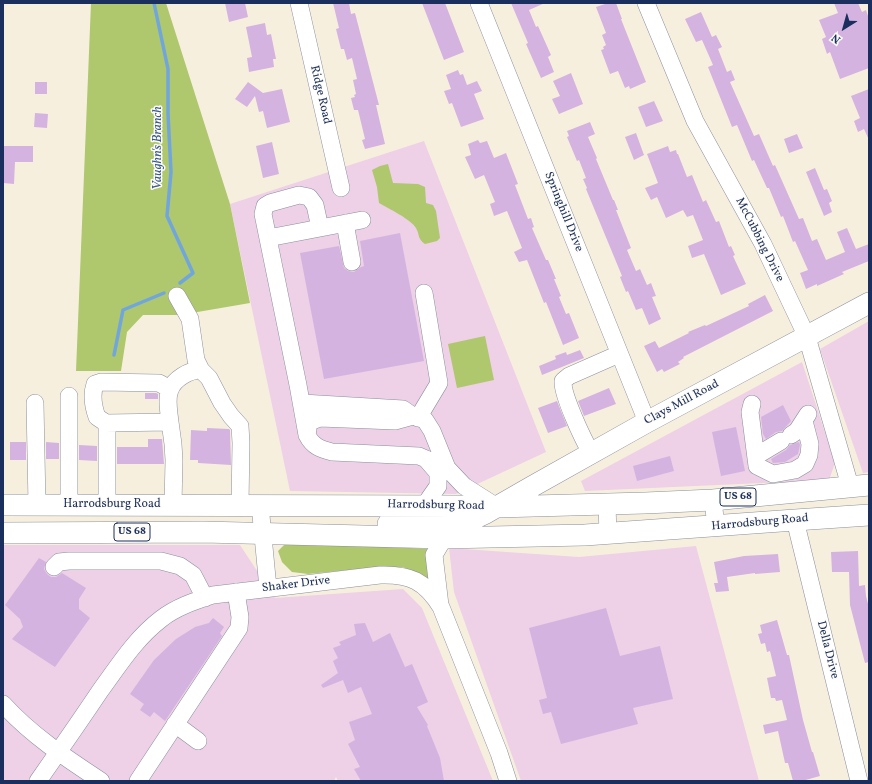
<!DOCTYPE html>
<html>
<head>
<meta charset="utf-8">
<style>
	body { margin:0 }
	#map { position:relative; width:872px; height:784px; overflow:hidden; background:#f7efde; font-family:Vollkorn,serif }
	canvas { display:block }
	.frame { position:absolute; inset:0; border:4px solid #1b2f5e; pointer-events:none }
	.north { position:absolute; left:824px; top:8px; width:40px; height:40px; -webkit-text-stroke:3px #fdfcf7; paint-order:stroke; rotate:217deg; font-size:11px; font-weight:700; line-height:16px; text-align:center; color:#1b2f5e }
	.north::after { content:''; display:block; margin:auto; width:14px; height:18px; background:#1b2f5e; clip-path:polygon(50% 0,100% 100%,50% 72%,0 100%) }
</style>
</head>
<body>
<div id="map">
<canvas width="872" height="784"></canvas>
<div class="frame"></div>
<div class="north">N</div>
</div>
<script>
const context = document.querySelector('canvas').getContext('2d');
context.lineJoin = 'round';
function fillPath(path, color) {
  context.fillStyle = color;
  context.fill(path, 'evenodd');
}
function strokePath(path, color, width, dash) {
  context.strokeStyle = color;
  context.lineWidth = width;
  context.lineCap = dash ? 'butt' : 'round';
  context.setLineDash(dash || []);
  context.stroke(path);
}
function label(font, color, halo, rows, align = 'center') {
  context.font = font + ' Vollkorn,serif';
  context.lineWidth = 3;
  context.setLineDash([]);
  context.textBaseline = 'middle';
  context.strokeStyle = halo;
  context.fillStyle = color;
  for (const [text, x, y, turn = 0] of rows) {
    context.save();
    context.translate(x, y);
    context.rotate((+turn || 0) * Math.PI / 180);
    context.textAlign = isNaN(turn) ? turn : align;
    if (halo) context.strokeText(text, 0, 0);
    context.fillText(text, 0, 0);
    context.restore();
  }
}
const built = new Path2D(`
	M424 141 546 452 456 494 290 491 230 204Z
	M869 321V472L863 473 820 349Z
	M802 362 835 463 829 480 585 491 581 481Z
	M3 545H240L275 598 403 589 422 608 493 781H338L336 777 334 781H3Z
	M696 546 759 781H521L454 592 449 548 579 557Z`);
const green = new Path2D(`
	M91 3H166L230 204 250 303 180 315H143L127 332 121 371H76Z
	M388 164 393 183 418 184 425 187 426 203 433 205 436 211 440 238 437 241 425 244C417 238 420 235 416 228 412 220 388 208 379 203L377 187 372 170 380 166Z
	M485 336 494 380 457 388 448 344Z
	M287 542 429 549 431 581 403 567 370 568 308 574 292 572 282 562 278 551Z`);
const stream = new Path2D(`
	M154 3 168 69V114L171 172 167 216 193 273 180 283
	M114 355 123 310 164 293`);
const building = new Path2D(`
	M225 3H245L248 17 229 22Z
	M333 3H349L351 14 355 13 379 105H376L385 144 365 149 362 140 365 139 358 110H354L351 98 355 97 354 95 356 94 353 80 357 79 352 58 347 60 344 49H341L336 29 339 28Z
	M422 3H445L464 52 444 60Z
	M511 3H545L529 10 536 27 538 26 551 55 548 57 554 72 541 78 526 44 528 43Z
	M608 3H616L622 19H621L646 82 630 89 629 86 625 88 618 71 610 74 601 50 604 49 603 47 606 45 602 35 606 33 596 7Z
	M834 3H858L862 12 866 10 869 19V68L840 79 830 52 827 54 822 39 826 37 819 20 838 13Z
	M701 12 712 37 716 35 722 47 718 49 727 72 731 70 735 80 730 82 754 136 759 134 773 166 775 165 799 219 803 218 812 241 817 239 826 260 845 252 837 232 847 228 856 249 869 244V261L842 272 844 274 817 286V284L806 289 800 273 808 270 795 241 793 242 783 216 781 217 769 188H767L754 160 752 161 737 125 732 127 708 67 713 65 702 40 696 42 685 19Z
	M265 23 267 35 271 34 276 59H273L274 67 249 72 247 58 252 57 246 27Z
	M458 70 460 75 463 74 467 85 477 81 482 91 474 94 484 119 461 127 452 103 449 104 444 91 451 89 446 75Z
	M571 73 583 104 559 114 552 99 560 96 553 81Z
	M35 82H47V94H35Z
	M248 82 263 93 282 89 290 122 267 128 263 111 259 112 255 96 247 107 235 99Z
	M869 89V140L864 129 858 132 854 121 860 118 851 96Z
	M654 101 663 121 646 127 638 107Z
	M35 113 48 114 47 128 34 127Z
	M590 122 595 134 588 137 597 158 596 159 613 200H614L618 210H616L631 248 627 250 636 271 640 269 647 285 651 283 656 296 652 297 661 319 649 325 642 308 636 310 628 291 626 292 620 277 622 276 586 189 587 188 583 179 586 178 579 160 577 161 567 137 569 136 567 131Z
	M636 133 644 155 634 160 625 137Z
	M797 134 803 148 789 153 784 139Z
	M478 140 480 143 487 141 494 158 506 153 518 184 515 185 528 219 531 218 534 227 532 228 546 260H548L556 279H554L561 296 559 297 566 314 569 313 579 338 563 345 546 302 544 303 527 260 519 262 514 252 522 248 507 211 494 216 490 204 495 202 484 175 475 179 465 157 471 155 468 144Z
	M272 142 279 174 263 178 256 146Z
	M3 146H33V162H15L14 184 3 183Z
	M668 146 670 152 676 150 677 154H678L687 177 692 175 703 202 706 200 716 222 719 221 729 247 731 246 735 255 733 256 746 284 721 295 704 254 692 258 688 246 703 240 693 215 687 217 683 210 666 218 657 197 651 200 645 188 658 183 647 154Z
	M815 168 824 190 827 189 832 201 829 203 832 212 824 216 806 172Z
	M400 233 424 361 324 379 300 253 339 246 344 268 348 271 354 272 361 267 364 266 360 241Z
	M765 295 773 311 683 357 684 358 678 362 680 364 664 372 662 369 657 372 644 346 655 341 659 348 689 333 688 332 705 325 706 326 749 306 748 304Z
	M580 350 584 358 542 375 539 366 556 359 555 356 566 352 567 355Z
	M609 388 616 404 584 416 578 401Z
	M145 393H156L158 394V399H145Z
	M557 401 567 426 548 433 538 408Z
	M783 405 791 421 782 431 776 432 766 439 763 434 761 417Z
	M736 427 745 471 721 476 712 432Z
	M207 428 229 429 230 430 231 465 198 463V460H190L191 430 207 431Z
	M148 439H162L164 464H117V447H148Z
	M10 442H26V460H10Z
	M46 442 59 443V459H46Z
	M799 442 800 445 798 454 785 462 773 463 771 459 786 450 790 445Z
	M79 445 97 446V461L79 460Z
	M670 456 674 471 637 481 633 466Z
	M858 551 859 586 865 585 866 596 869 608V662L865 663 850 605 849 572H832L831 552Z
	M778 554 780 572 755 574V573L727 577 729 591 716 592 714 583H718L714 562 744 556Z
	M39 558 46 562 44 569 47 574 51 577H56L62 573 86 588 79 599V609L90 618 55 667 12 639 23 627 20 619 5 605Z
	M606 608 620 656 660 646 673 699 633 708 638 724 561 744 551 712 543 714 539 700 547 698 529 628Z
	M213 618 224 627 220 633 222 636 165 721 154 712 150 717 140 710 144 704 130 694 154 660 176 639 195 627 209 623Z
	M777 620 787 655H789L803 720 812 752H813L820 776 802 781H793L788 763H785L778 731 765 734 763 725 787 720 782 700 776 701 775 698H771L767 678 776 676 770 651 767 652 765 643 761 644 758 634 762 633 760 625Z
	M365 623 373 642 390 633 405 667 412 664 428 702 417 707 428 725 427 726 440 758 444 781H361L354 769 360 767 348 744 355 740 349 722 372 714 361 687 348 693 343 680 323 688 321 685 338 673 333 661 338 658 333 648 341 645 339 642 356 635 354 624Z`);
const minor = new Path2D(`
	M299 3 341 188
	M479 3 647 422
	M646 3 695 121 763 244 807 337 850 486
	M345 223 352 262
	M320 228 315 205 309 197 299 195 270 203 265 206 263 214 298 385 307 435C313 447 321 449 332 452L419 456 447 468 464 486 497 507
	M268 238 362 220
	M177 296 190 319 196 360 201 370 209 378 222 403 231 416 240 426 241 443 240 505
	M170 389 159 383 101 382 95 384C91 396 93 406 97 417L106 423 170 422C169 412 166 399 170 390 174 379 189 370 201 370
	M35 403 37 505
	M302 403 403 409 413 416 425 420 432 431 447 468
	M752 404 750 412 757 466 773 474 795 470 805 464 809 455 810 444 804 421
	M418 418 439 383 424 293
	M170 422 173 444 174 460 173 505
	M307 435 309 422 320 418 395 421 413 416
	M791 435 797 431 808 414
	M591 453C583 439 562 395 563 381L569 376 619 354
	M756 456 781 441
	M713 500 716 527
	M69 505V396
	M107 505V423
	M260 505 268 588
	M607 505 608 534
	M424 506 438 486V473L426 459
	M795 520 859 781
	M54 567 59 562 69 561H161L180 566 193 575 205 598
	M440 605 434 555 444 538
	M3 704C31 735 66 758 101 781
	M175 724 198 741
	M38 781C59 751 80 721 100 691 119 665 135 639 161 619 176 607 195 601 213 595L380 575C410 574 425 581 441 607L499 753 508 781
	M138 781 239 628 240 617 236 592`);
const major = new Path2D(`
	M3 505 459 506 497 507 645 503 713 500 869 485
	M388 524 469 521 486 513 533 486 647 422 869 303
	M3 533 203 532 444 538 585 535 795 520 869 515`);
const shields = [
	[738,497,36],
	[132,532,36]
];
const shieldNames = [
	["US 68",738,497],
	["US 68",132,532]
];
const streetNames = [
	["Ridge Road",320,95,77],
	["Springhill Drive",563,212,68],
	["McCubbing Drive",759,240,63],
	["Clays Mill Road",682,403,-28],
	["Harrodsburg Road",112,505],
	["Harrodsburg Road",436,506,1],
	["Harrodsburg Road",760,523,-5],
	["Shaker Drive",296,585,-7],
	["Della Drive",827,650,76]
];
const waterNames = [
	["Vaughn's Branch",159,148,-90]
];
fillPath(built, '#eed0e7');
fillPath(green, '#afc76d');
strokePath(stream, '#70a6dd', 3.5);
fillPath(building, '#d5b3e0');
strokePath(minor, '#898f9e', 18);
strokePath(major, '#898f9e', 22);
strokePath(minor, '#fff', 17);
strokePath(major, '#fff', 21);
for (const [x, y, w] of shields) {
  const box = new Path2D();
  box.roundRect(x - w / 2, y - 9, w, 18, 3);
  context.fillStyle = '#fdfcf7';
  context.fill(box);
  strokePath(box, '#1b2f5e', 1);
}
label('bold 11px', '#1b2f5e', null, shieldNames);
label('12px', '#1b2f5e', '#fdfcf7', streetNames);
label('italic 13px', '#39598a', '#fdfcf7', waterNames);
</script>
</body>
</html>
